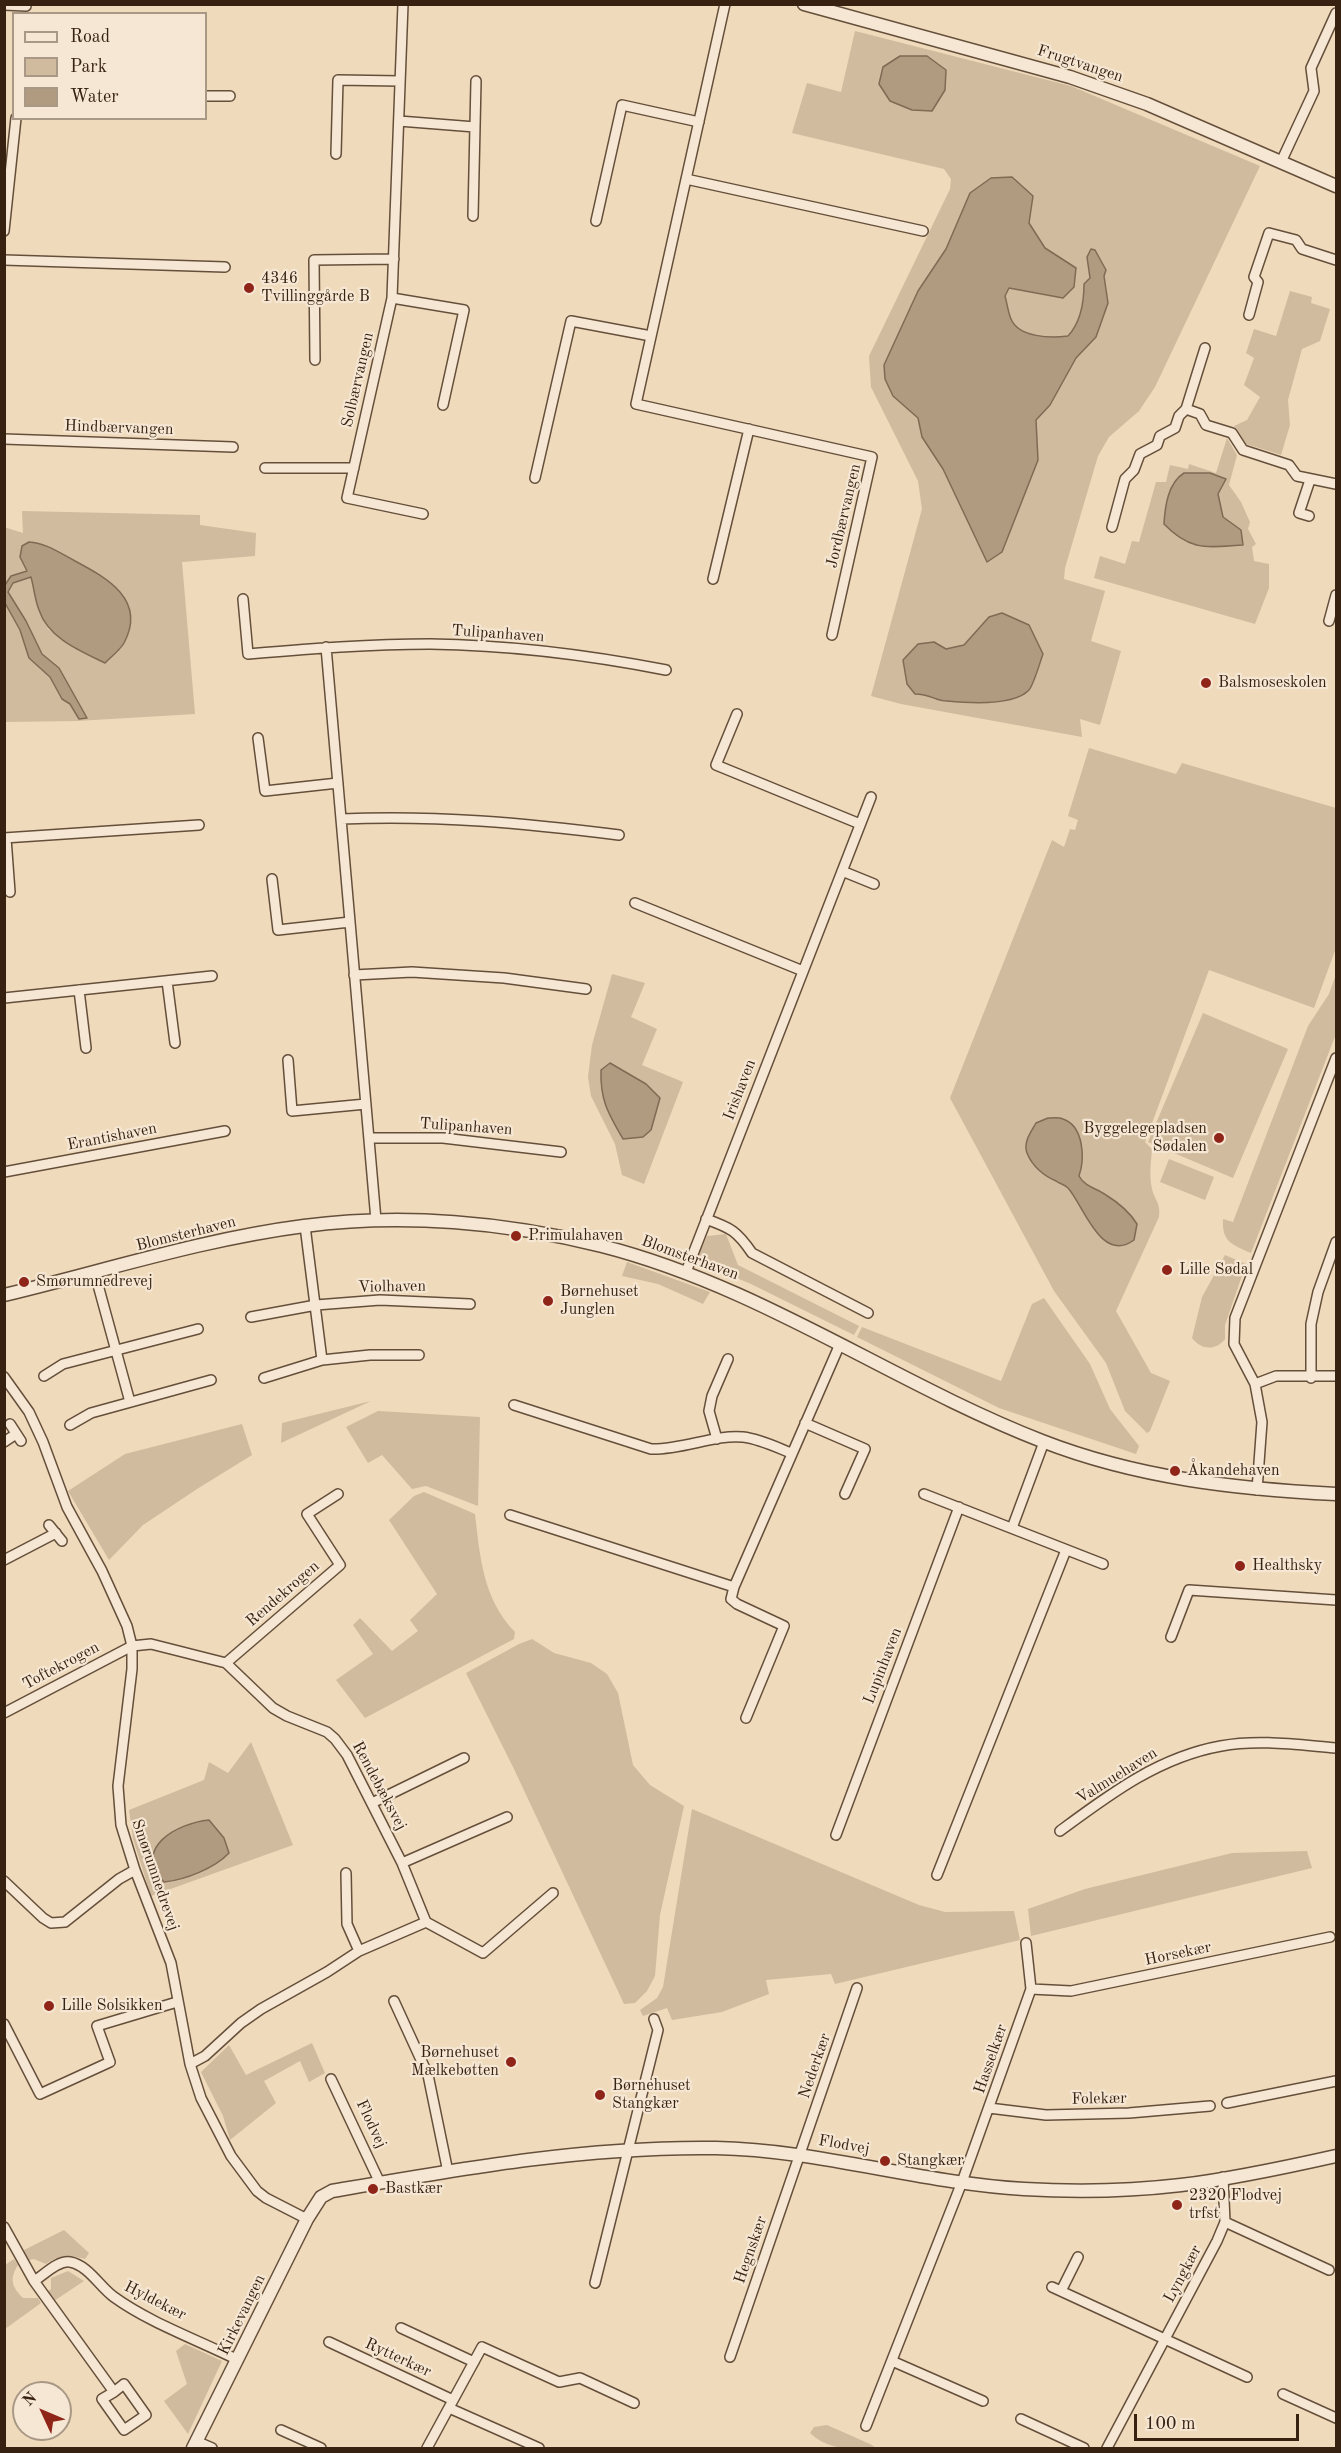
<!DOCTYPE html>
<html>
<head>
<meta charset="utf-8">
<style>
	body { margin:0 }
	#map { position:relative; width:1341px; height:2453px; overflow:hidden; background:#efdabb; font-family:"Old Standard TT",serif }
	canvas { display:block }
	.frame { position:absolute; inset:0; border:6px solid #372110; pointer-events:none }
	.legend { position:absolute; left:12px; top:12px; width:195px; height:108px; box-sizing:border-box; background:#f5e7d3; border:2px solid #a99885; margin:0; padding:8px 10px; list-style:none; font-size:18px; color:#372110 }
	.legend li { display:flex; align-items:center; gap:12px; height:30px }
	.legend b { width:30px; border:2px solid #a99885 }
	.north { position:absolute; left:12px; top:2381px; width:60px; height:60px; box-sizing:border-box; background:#f5e7d3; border:2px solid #a99885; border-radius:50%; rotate:314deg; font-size:16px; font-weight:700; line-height:24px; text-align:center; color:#372110 }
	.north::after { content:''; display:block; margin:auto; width:21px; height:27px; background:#8f2418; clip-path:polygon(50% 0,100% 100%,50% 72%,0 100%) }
	.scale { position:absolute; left:1134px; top:2414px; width:165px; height:27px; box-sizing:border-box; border:3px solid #372110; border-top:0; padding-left:8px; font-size:18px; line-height:21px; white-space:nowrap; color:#372110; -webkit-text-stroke:4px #f5e7d3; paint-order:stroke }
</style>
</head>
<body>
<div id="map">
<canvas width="1341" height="2453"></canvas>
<div class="frame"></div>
<ul class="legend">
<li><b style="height:8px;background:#f5e7d3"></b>Road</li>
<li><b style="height:16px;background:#d0bb9e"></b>Park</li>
<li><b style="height:16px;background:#b09b81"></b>Water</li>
</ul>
<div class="north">N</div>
<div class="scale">100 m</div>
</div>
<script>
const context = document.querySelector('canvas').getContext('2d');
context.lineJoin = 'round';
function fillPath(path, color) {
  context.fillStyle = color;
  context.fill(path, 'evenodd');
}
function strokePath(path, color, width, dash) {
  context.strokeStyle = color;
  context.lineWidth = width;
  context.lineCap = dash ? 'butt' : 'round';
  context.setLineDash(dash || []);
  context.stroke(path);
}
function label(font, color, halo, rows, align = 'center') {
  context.font = font + ' "Old Standard TT",serif';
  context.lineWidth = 4.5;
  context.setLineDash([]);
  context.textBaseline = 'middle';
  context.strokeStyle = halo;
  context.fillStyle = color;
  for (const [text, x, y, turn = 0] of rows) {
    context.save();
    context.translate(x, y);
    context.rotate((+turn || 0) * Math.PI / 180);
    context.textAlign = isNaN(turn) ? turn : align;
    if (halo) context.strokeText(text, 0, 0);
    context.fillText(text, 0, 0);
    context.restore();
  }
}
const green = new Path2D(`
	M855 31 1071 86 1260 166 1155 387 1139 411 1109 437 1098 456 1065 568 1064 579 1105 591 1091 641 1121 651 1100 725 1080 719 1082 737 901 704 871 696 922 509 918 481 871 387 869 356 950 189 951 179 944 169 792 133 807 83 841 92Z
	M1290 291 1312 297 1311 303 1330 309 1320 341 1302 349 1288 400 1290 425 1281 455 1246 444 1234 426 1247 420 1260 397 1244 385 1254 358 1246 353 1254 329 1276 336Z
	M1227 438 1237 455 1229 485 1241 502 1250 522 1248 529 1256 544 1252 547 1254 561 1269 564V588L1255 624 1094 578 1100 556 1125 564 1132 541 1139 542 1156 482H1166L1170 465 1188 469 1189 464 1216 473Z
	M22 511 200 515V525L256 533 255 556 182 562 195 714 77 721 5 722 4 527 23 533ZM20 557 78 649 48 629 39 611 31 577Z
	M1089 748 1176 774 1182 763 1336 808V948L1314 1008 1209 970 1145 1142 1152 1149C1151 1162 1149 1176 1152 1189 1155 1201 1161 1203 1159 1217L1116 1311 1151 1373 1170 1381 1150 1431 1147 1433 1125 1411 1106 1363 1054 1291 950 1098 1052 840 1064 847 1070 829 1075 830 1078 820 1068 816Z
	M612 974 645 983 631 1017 657 1029 642 1065 683 1082 644 1184 622 1175 615 1144 591 1096 588 1077 592 1045Z
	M1336 974V1034L1251 1253C1231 1244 1222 1242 1223 1219L1233 1222 1308 1026 1329 994Z
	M1203 1013 1288 1049 1233 1178 1148 1142Z
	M1169 1159 1214 1177 1205 1200 1160 1182Z
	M726 1234 738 1265 859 1326 854 1335 751 1284 696 1261 707 1236Z
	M1225 1255 1246 1264 1225 1325V1339C1216 1351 1201 1350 1192 1338L1202 1297Z
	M627 1262 710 1292 703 1304 658 1284 622 1276Z
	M1044 1298 1090 1364 1110 1409 1139 1446 1136 1454 999 1408 857 1337 862 1327 1001 1381 1032 1304Z
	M371 1401 281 1443 282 1423Z
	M378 1411 480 1417 478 1506 426 1486 412 1489 382 1455 368 1463 346 1427Z
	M242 1424 252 1455 197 1489 143 1525 109 1560 68 1491 125 1454Z
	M424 1492 475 1514C480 1557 483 1599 515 1632L514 1639 365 1718 336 1680 373 1654 353 1625 360 1618 392 1651 418 1631 410 1620 437 1594 389 1520 414 1496Z
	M532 1639 554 1653 591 1663 607 1674 618 1693 633 1765 650 1785 684 1806 660 1915 655 1976 647 1991 635 2003 624 2004 514 1769 466 1673 519 1644Z
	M251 1742 293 1845 151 1896 133 1839 129 1810 204 1780 209 1762 228 1773Z
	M692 1809 919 1905 945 1912 1014 1911 1020 1940 835 1984 831 1974 766 1980 769 1994 722 2012 672 2020 667 2008 643 2016 640 2010 657 1998 663 1987Z
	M1307 1851 1312 1868 1031 1936 1028 1909 1085 1889 1232 1853Z
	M312 2043 325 2073 309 2082 300 2061 264 2081 276 2103 230 2140 223 2116 201 2072 229 2045 246 2075Z
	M64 2230 89 2253 85 2259C71 2256 58 2255 46 2264L34 2259 25 2261 20 2252Z
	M14 2259 18 2265C9 2279 12 2287 23 2298H38L41 2303 5 2329V2265Z
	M68 2271 84 2281 51 2303 45 2294 51 2289V2278Z
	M185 2344 222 2361 188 2434 164 2401 187 2384 176 2351Z
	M827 2425 870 2444 876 2448C852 2449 829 2451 810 2433L814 2427Z`);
const water = new Path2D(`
	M900 56H927L946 70 945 90 932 111 912 110 890 101 879 84 883 67Z
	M1012 177 1033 196 1029 223 1045 248 1076 268 1074 287 1063 298 1009 288 1005 296C1007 303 1008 312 1011 319 1019 338 1051 338 1068 336 1081 322 1084 303 1084 284L1090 278 1087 257 1091 249 1095 250 1106 270 1104 276 1108 303 1096 337 1076 358 1050 405 1036 420 1038 460 1002 552 987 562 943 469 922 437 918 418 893 396 885 379 884 365 918 291 946 249 970 193 991 178Z
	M1184 473H1210L1226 479 1218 494 1223 517 1241 530 1243 545C1208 547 1191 552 1164 524 1165 506 1168 483 1184 473Z
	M29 542C46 543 60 553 75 561 107 578 147 600 124 643 120 650 111 657 105 663 80 651 48 638 39 610 35 600 34 588 31 577L13 583 8 592 26 621 42 654 59 668 87 718 79 719 70 704 62 699 50 677 29 658 20 630 5 603V585L11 576 27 571 20 557 22 546Z
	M1002 613 1029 625 1043 654C1040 662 1034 684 1029 690 1014 706 968 703 947 701 935 701 931 694 915 694L907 684 903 660 918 644 934 642 946 649 964 645 989 617Z
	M610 1063 646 1084 660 1098 651 1130 643 1137 623 1139C608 1113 600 1100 601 1070Z
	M1048 1118C1052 1118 1059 1117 1063 1119 1084 1126 1085 1159 1079 1176 1085 1187 1096 1188 1106 1195 1119 1203 1129 1211 1137 1224L1134 1240C1101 1264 1084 1206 1068 1188 1064 1184 1060 1184 1056 1181 1044 1176 1032 1166 1027 1153 1023 1142 1031 1132 1036 1123Z
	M209 1820 224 1838 229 1853C215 1868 185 1880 164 1882 131 1848 178 1823 209 1820Z`);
const minor = new Path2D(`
	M403 4 392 298 347 498 423 514
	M725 4 636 404 872 457 832 635
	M4 5 26 6
	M206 96H230
	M399 121 475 127
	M336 154 338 80 400 81
	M1281 162 1314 91 1311 68 1336 13
	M686 179 923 231
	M473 216 476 81
	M596 221 622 105 699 122
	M4 231 16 118
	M4 260 225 267
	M392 298 464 310 443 405
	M1249 315 1258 282 1254 277 1269 233 1296 240 1302 249 1336 260
	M315 360 314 260 394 259
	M1186 409 1200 414 1206 425 1232 433 1243 450 1289 465 1297 476 1336 484
	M4 439 233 447
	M265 468H354
	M535 478 571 321 651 336
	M1309 516 1299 513 1310 480
	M1112 527 1125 479 1134 470 1140 454 1157 445 1160 436 1175 428 1179 416 1186 409 1205 348
	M713 579 749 429
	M243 599 248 654C309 649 369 644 430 644 509 645 589 655 666 670
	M1329 621 1336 595
	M326 647 376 1220
	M737 714 716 765 860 824
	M258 738 265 791 338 783
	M341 819C437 815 524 823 619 835
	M4 838 199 825
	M6 838 10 892
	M842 871 874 884
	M272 879 278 930 350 922
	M635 903 803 971
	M354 975 412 972 504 978 586 989
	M167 981 175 1043
	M79 990 86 1048
	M4 998 212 976
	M288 1060 292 1111 366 1104
	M369 1138H443L561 1152
	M4 1172 225 1131
	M706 1219C731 1228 737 1231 752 1253L868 1313
	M305 1226 322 1360
	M686 1272 871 797
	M95 1274 130 1402
	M251 1317 316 1305 380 1300 470 1304
	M44 1376 63 1364 198 1329
	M4 1377 29 1412 43 1442 67 1507 102 1571 127 1626 132 1646V1669L118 1786 121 1825 135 1870 171 1963 190 2064 201 2098 231 2156 257 2191 266 2198 307 2219
	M264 1378 322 1360 370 1355H419
	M1311 1378V1324L1318 1292 1336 1242
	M1255 1384 1276 1376H1336
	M514 1405 651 1449C682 1450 716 1434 743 1437 760 1439 776 1447 791 1453
	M805 1423 865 1449 845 1494
	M10 1424 21 1441
	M70 1425 91 1413 211 1380
	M717 1439 709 1411 712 1396 728 1359
	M4 1442 16 1434
	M1257 1490 1262 1422 1255 1384 1234 1344 1235 1318 1336 1058
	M924 1494 1103 1564
	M510 1515 734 1587
	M49 1525 62 1541
	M1012 1528 1044 1442
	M4 1560 56 1533
	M1171 1637 1189 1590 1336 1600
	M226 1663 340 1565 307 1514 338 1494
	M4 1713 132 1646 151 1644 226 1663 273 1708 287 1716 327 1732 335 1739 347 1755 402 1863 426 1922 359 1951 327 1972 261 2009 241 2023 205 2056 190 2064
	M746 1718 784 1626 737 1604 731 1599 734 1587 840 1344
	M372 1803 464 1758
	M1060 1831C1110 1794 1159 1757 1221 1746 1258 1739 1299 1745 1336 1748
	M836 1835 959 1507
	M402 1863 507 1817
	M346 1873 347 1924 359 1951
	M937 1875 1066 1550
	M4 1881 43 1918 51 1923 65 1922 119 1879 135 1870
	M426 1922 483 1953 553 1893
	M1031 1989 1071 1991 1330 1937
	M394 2001 428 2075 448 2172
	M4 2024 40 2094 110 2062 97 2026 177 2002
	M331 2079 380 2183
	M1227 2103 1336 2081
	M989 2108 1046 2115 1129 2113 1210 2106
	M1225 2222 1329 2270
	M4 2227 34 2281 114 2392 124 2384 146 2415 124 2430 102 2399 114 2392
	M34 2281C44 2275 58 2260 70 2262 88 2265 100 2287 114 2297 150 2323 198 2340 238 2360
	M595 2283 658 2030 654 2019
	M1052 2287 1247 2377
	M1061 2291 1078 2257
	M401 2328 474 2362
	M329 2342 453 2400
	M730 2357 857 1988
	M892 2361 983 2401
	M1283 2394 1336 2418
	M449 2408 539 2448
	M1021 2419 1084 2448
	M866 2426 962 2182 1031 1989 1026 1943
	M281 2430 321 2448
	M198 2442 212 2448
	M427 2448 482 2347 559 2382 580 2378 634 2403
	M1107 2448 1217 2241 1225 2222 1223 2177`);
const tertiary = new Path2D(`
	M804 4 1070 77 1147 104 1336 186
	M4 1295C104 1271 203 1239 304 1226 402 1213 506 1222 602 1246 762 1287 891 1382 1042 1441 1137 1478 1236 1489 1336 1494
	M193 2448 307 2219 321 2197 332 2191C459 2169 586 2146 716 2148 820 2150 920 2183 1024 2189 1075 2192 1130 2191 1181 2185 1232 2179 1287 2167 1336 2156`);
const markers = [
	[249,288,6,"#8f2418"],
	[1206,683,6,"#8f2418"],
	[1219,1138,6,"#8f2418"],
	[516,1236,6,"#8f2418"],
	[1167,1270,6,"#8f2418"],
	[24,1282,6,"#8f2418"],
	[548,1301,6,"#8f2418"],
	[1175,1471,6,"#8f2418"],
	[1240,1566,6,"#8f2418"],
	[49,2006,6,"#8f2418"],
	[511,2062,6,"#8f2418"],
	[600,2095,6,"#8f2418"],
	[885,2161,6,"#8f2418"],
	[373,2189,6,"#8f2418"],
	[1177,2205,6,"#8f2418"]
];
const streetNames = [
	["Frugtvangen",1080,64,18],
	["Solbærvangen",358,380,-77],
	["Hindbærvangen",119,428,2],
	["Jordbærvangen",844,516,-77],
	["Tulipanhaven",498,634,4],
	["Irishaven",740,1090,-69],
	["Tulipanhaven",466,1127,4],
	["Erantishaven",112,1137,-11],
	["Blomsterhaven",186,1234,-14],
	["Blomsterhaven",690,1258,20],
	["Violhaven",392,1287,-1],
	["Rendekrogen",283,1594,-41],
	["Toftekrogen",61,1666,-28],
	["Lupinhaven",883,1666,-69],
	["Valmuehaven",1117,1776,-32],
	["Rendebæksvej",379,1786,62],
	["Smørumnedrevej",155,1875,71],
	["Horsekær",1178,1954,-12],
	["Hasselkær",991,2059,-71],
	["Nederkær",815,2066,-71],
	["Folekær",1099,2099,-1],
	["Flodvej",371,2124,65],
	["Flodvej",844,2145,10],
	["Hegnskær",751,2250,-71],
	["Lyngkær",1183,2274,-62],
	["Hyldekær",155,2301,27],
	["Kirkevangen",242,2315,-64],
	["Rytterkær",398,2358,25]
];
const poiNames = [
	["4346",261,279],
	["Tvillinggårde B",261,297],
	["Balsmoseskolen",1218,683],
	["Byggelegepladsen",1207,1129,"right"],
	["Sødalen",1207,1147,"right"],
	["Primulahaven",528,1236],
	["Lille Sødal",1179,1270],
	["Smørumnedrevej",36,1282],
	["Børnehuset",560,1292],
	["Junglen",560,1310],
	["Åkandehaven",1187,1471],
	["Healthsky",1252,1566],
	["Lille Solsikken",61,2006],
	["Børnehuset",499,2053,"right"],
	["Mælkebøtten",499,2071,"right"],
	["Børnehuset",612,2086],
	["Stangkær",612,2104],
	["Stangkær",897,2161],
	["Bastkær",385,2189],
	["2320 Flodvej",1189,2196],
	["trfst",1189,2214]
];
fillPath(green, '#d0bb9e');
fillPath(water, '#b09b81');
strokePath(water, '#806a54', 1.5);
strokePath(minor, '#654f3b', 12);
strokePath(tertiary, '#654f3b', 15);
strokePath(minor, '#f5e7d3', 9);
strokePath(tertiary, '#f5e7d3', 12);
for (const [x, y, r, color] of markers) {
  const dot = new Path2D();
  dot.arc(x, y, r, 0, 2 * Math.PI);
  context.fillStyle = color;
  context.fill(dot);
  strokePath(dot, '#f5e7d3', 2);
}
label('16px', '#372110', '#f5e7d3', streetNames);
label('16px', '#372110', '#f5e7d3', poiNames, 'left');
</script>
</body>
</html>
